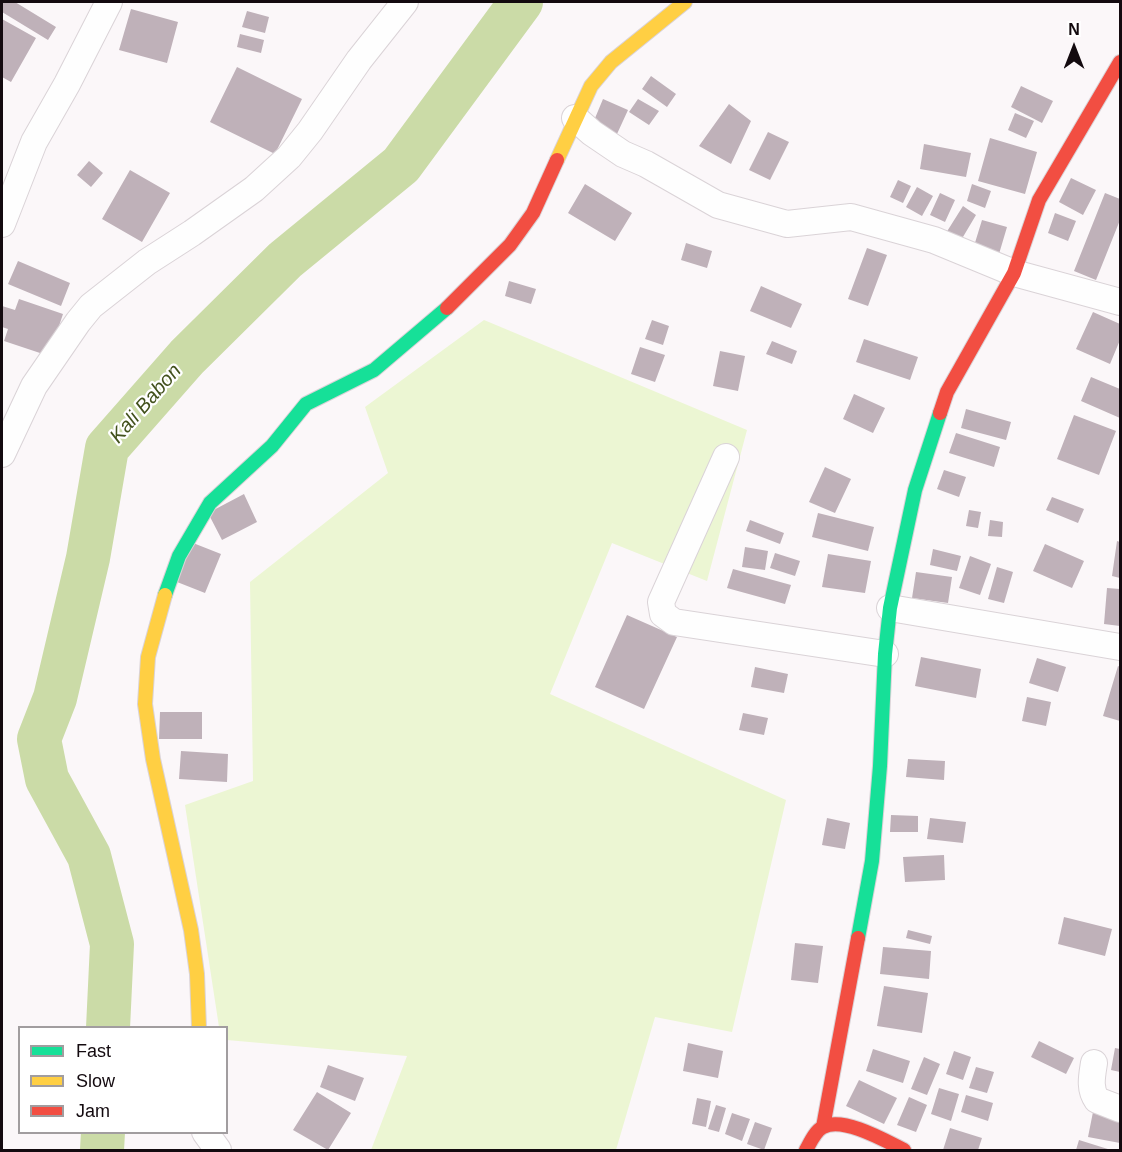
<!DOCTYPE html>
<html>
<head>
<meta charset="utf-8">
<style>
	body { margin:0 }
	#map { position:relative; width:1122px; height:1152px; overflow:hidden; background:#fbf7f9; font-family:Arial,sans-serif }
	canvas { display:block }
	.frame { position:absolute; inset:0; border:3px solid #130a0f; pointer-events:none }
	.legend { position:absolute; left:18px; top:1026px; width:210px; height:108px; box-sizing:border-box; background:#fff; border:2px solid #a19d9f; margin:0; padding:8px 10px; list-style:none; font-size:18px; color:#130a0f }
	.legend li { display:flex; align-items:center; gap:12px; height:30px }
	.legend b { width:30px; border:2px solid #a19d9f }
	.north { position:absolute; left:1044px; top:18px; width:60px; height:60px; -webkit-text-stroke:4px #fff; paint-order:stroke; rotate:0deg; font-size:16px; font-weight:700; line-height:24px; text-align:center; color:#130a0f }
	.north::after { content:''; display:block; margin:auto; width:21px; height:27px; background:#130a0f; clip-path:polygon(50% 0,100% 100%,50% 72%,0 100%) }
</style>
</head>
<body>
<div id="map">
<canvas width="1122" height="1152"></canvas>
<div class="frame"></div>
<ul class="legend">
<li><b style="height:8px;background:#16e098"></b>Fast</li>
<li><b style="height:8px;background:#ffcf43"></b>Slow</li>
<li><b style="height:8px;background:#f24e42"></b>Jam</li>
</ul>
<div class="north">N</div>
</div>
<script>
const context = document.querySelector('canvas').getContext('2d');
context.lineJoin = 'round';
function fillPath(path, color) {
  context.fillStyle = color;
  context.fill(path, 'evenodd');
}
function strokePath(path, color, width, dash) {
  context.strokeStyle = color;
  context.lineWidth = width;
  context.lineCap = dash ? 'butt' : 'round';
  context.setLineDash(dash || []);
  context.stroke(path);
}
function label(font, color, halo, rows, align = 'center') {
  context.font = font + ' Arial,sans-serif';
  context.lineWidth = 4.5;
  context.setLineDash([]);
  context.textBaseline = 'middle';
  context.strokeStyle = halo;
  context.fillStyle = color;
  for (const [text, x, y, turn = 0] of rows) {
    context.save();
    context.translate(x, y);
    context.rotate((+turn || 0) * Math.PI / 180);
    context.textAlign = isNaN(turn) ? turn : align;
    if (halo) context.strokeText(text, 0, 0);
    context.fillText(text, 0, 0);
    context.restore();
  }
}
const green = new Path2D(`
	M484 320 747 430 707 581 612 543 550 694 786 800 732 1032 655 1017 616 1150H371L407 1056 227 1040 226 1028 219 1027 185 805 253 781 250 582 388 473 365 407Z`);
const river = new Path2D(`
	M108 1028 112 944 89 856 47 779 39 739 55 698 88 558 107 448 187 357 285 260 401 165 521 2
	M102 1150 103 1132`);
const building = new Path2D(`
	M2 2H15L56 27 48 40 2 12Z
	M131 9 178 22 167 63 119 50Z
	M247 11 269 17 265 33 242 27Z
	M2 19 36 38 11 82 2 77Z
	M240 34 264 40 261 53 237 47Z
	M237 67 302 99 275 154 210 122Z
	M651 76 676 94 667 107 642 89Z
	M1021 86 1053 101 1042 123 1011 107Z
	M603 99 628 110 617 134 593 123Z
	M638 99 659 111 649 125 629 112Z
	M729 104 751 121 731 164 699 146Z
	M1015 113 1034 121 1026 138 1008 130Z
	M768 132 789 142 770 180 749 170Z
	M990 138 1037 152 1025 194 978 181Z
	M924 144 971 153 966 177 920 169Z
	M89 161 103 173 91 187 77 175Z
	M130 170 170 193 142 242 102 219Z
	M1071 178 1096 190 1083 215 1059 202Z
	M898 180 911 186 903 203 890 197Z
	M585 184 632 213 615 241 568 213Z
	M972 184 991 191 985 208 967 201Z
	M917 187 933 196 922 216 906 207Z
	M940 193 955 200 945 222 930 215Z
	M1105 193 1120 199V220L1096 280 1074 271Z
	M963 206 976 215 960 242 946 233Z
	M1055 213 1076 221 1068 241 1048 233Z
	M982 220 1007 227 999 254 974 246Z
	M686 243 712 251 707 268 681 260Z
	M867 248 887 255 868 306 848 299Z
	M18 261 70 283 61 306 8 284Z
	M509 281 536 289 531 304 505 296Z
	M761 286 802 304 791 328 750 311Z
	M19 299 63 314 49 356 4 341 8 329 2 327V306L15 310Z
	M1093 312 1120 324V340L1110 364 1076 349Z
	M652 320 669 326 663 345 645 339Z
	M864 339 918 357 910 380 856 362Z
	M772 341 797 351 792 364 766 354Z
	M640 347 665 355 655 382 631 374Z
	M720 351 745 356 738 391 713 386Z
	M1091 377 1120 389V418L1081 401Z
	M854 394 885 408 873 433 843 419Z
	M966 409 1011 422 1006 440 961 428Z
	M1074 415 1116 431 1099 475 1057 459Z
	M956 433 1000 447 994 467 949 453Z
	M825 467 851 479 835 513 809 502Z
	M944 470 966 477 959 497 937 489Z
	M244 494 257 522 222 540 208 513Z
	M1052 497 1084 509 1078 523 1046 510Z
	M969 510 981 512 978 528 966 526Z
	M818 513 874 527 868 551 812 537Z
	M750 520 784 533 780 544 746 531Z
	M990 520 1003 522 1002 537 988 536Z
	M188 541 221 554 205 593 172 580Z
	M1117 541 1120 542V578L1112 576Z
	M1045 544 1084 561 1072 588 1033 571Z
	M745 547 768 551 765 570 742 567Z
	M933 549 961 556 957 571 930 565Z
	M775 553 800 561 795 576 770 568Z
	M828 554 871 561 865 593 822 587Z
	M970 556 991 564 980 595 959 588Z
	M997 567 1013 572 1004 603 988 599Z
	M733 569 791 585 785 604 727 588Z
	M916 572 952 577 948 603 912 598Z
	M1107 588 1120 589V626L1104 624Z
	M627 615 677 637 644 709 595 687Z
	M921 657 981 669 976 698 915 686Z
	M1037 658 1066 667 1058 692 1029 683Z
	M1118 666 1120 667V721L1103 716Z
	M755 667 788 674 784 693 751 687Z
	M1027 697 1051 702 1046 726 1022 721Z
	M160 712H202V739H159Z
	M743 713 768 718 764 735 739 730Z
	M181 751 228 754 227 782 179 779Z
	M908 759 945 761 944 780 906 777Z
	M891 815 918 816V832H890Z
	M827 818 850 823 845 849 822 845Z
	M930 818 966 822 963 843 927 839Z
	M944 855 945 880 905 882 903 857Z
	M1064 917 1112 929 1105 956 1058 944Z
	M908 930 932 936 930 944 906 938Z
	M795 943 823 946 818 983 791 980Z
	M883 947 931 951 929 979 880 974Z
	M884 986 928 993 922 1033 877 1026Z
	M1039 1041 1074 1058 1066 1074 1031 1057Z
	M688 1043 723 1051 718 1078 683 1071Z
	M1115 1048 1120 1049V1072L1111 1070Z
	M873 1049 910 1061 903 1083 866 1071Z
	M954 1051 971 1057 963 1080 946 1074Z
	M924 1057 940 1064 927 1095 911 1089Z
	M328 1065 364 1078 355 1101 320 1087Z
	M976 1067 994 1072 987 1093 969 1088Z
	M859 1080 897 1098 884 1124 846 1106Z
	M939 1088 959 1094 951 1121 931 1114Z
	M317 1092 351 1113 328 1150 293 1130Z
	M966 1095 993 1103 988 1121 961 1112Z
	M909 1097 927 1105 916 1132 897 1125Z
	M697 1098 711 1101 706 1127 692 1124Z
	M716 1105 726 1108 719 1132 708 1129Z
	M1094 1107 1120 1113V1143L1088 1137Z
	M732 1113 750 1119 742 1141 725 1134Z
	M755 1122 772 1128 764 1150 747 1144Z
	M950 1128 982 1138 978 1150H943Z
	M1079 1140 1111 1150H1076Z`);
const street = new Path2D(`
	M575 118 592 133 623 154 646 164 718 205 787 224 851 217 934 240 1014 273 1120 302
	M2 224 34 142 67 84 109 2
	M2 454 34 386 78 322 91 306 147 262 192 233 254 189 289 157 310 131 359 60 405 2
	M726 457 661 602 663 614 674 622 885 654
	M890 608 1120 647
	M1094 1063C1092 1076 1089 1089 1097 1100L1120 1109
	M205 1132 218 1150`);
const fast = new Path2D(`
	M165 595 179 556 210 503 272 446 306 404 374 370 447 308
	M858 938 872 861 880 766 885 654 890 608 915 490 940 413`);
const slow = new Path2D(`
	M557 160 591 86 611 62 685 2
	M165 595 148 657 145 704 153 759 191 930 197 974 199 1028`);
const jam = new Path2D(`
	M447 308 510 245 533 213 557 160
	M940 413 947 392 1014 273 1039 200 1120 62
	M823 1127 858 938
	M806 1150C810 1143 815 1131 823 1127 843 1116 886 1141 904 1150`);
const waterNames = [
	["Kali Babon",146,404,-49]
];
fillPath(green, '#ecf6d3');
strokePath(river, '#cbdba7', 44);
fillPath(building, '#bfb1b9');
strokePath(street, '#dad3d7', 28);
strokePath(fast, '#dad3d7', 16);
strokePath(slow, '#dad3d7', 16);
strokePath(jam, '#dad3d7', 16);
strokePath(street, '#fefefe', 26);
strokePath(fast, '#16e098', 14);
strokePath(slow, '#ffcf43', 14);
strokePath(jam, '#f24e42', 14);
label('italic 20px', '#42511c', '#fff', waterNames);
</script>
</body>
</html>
